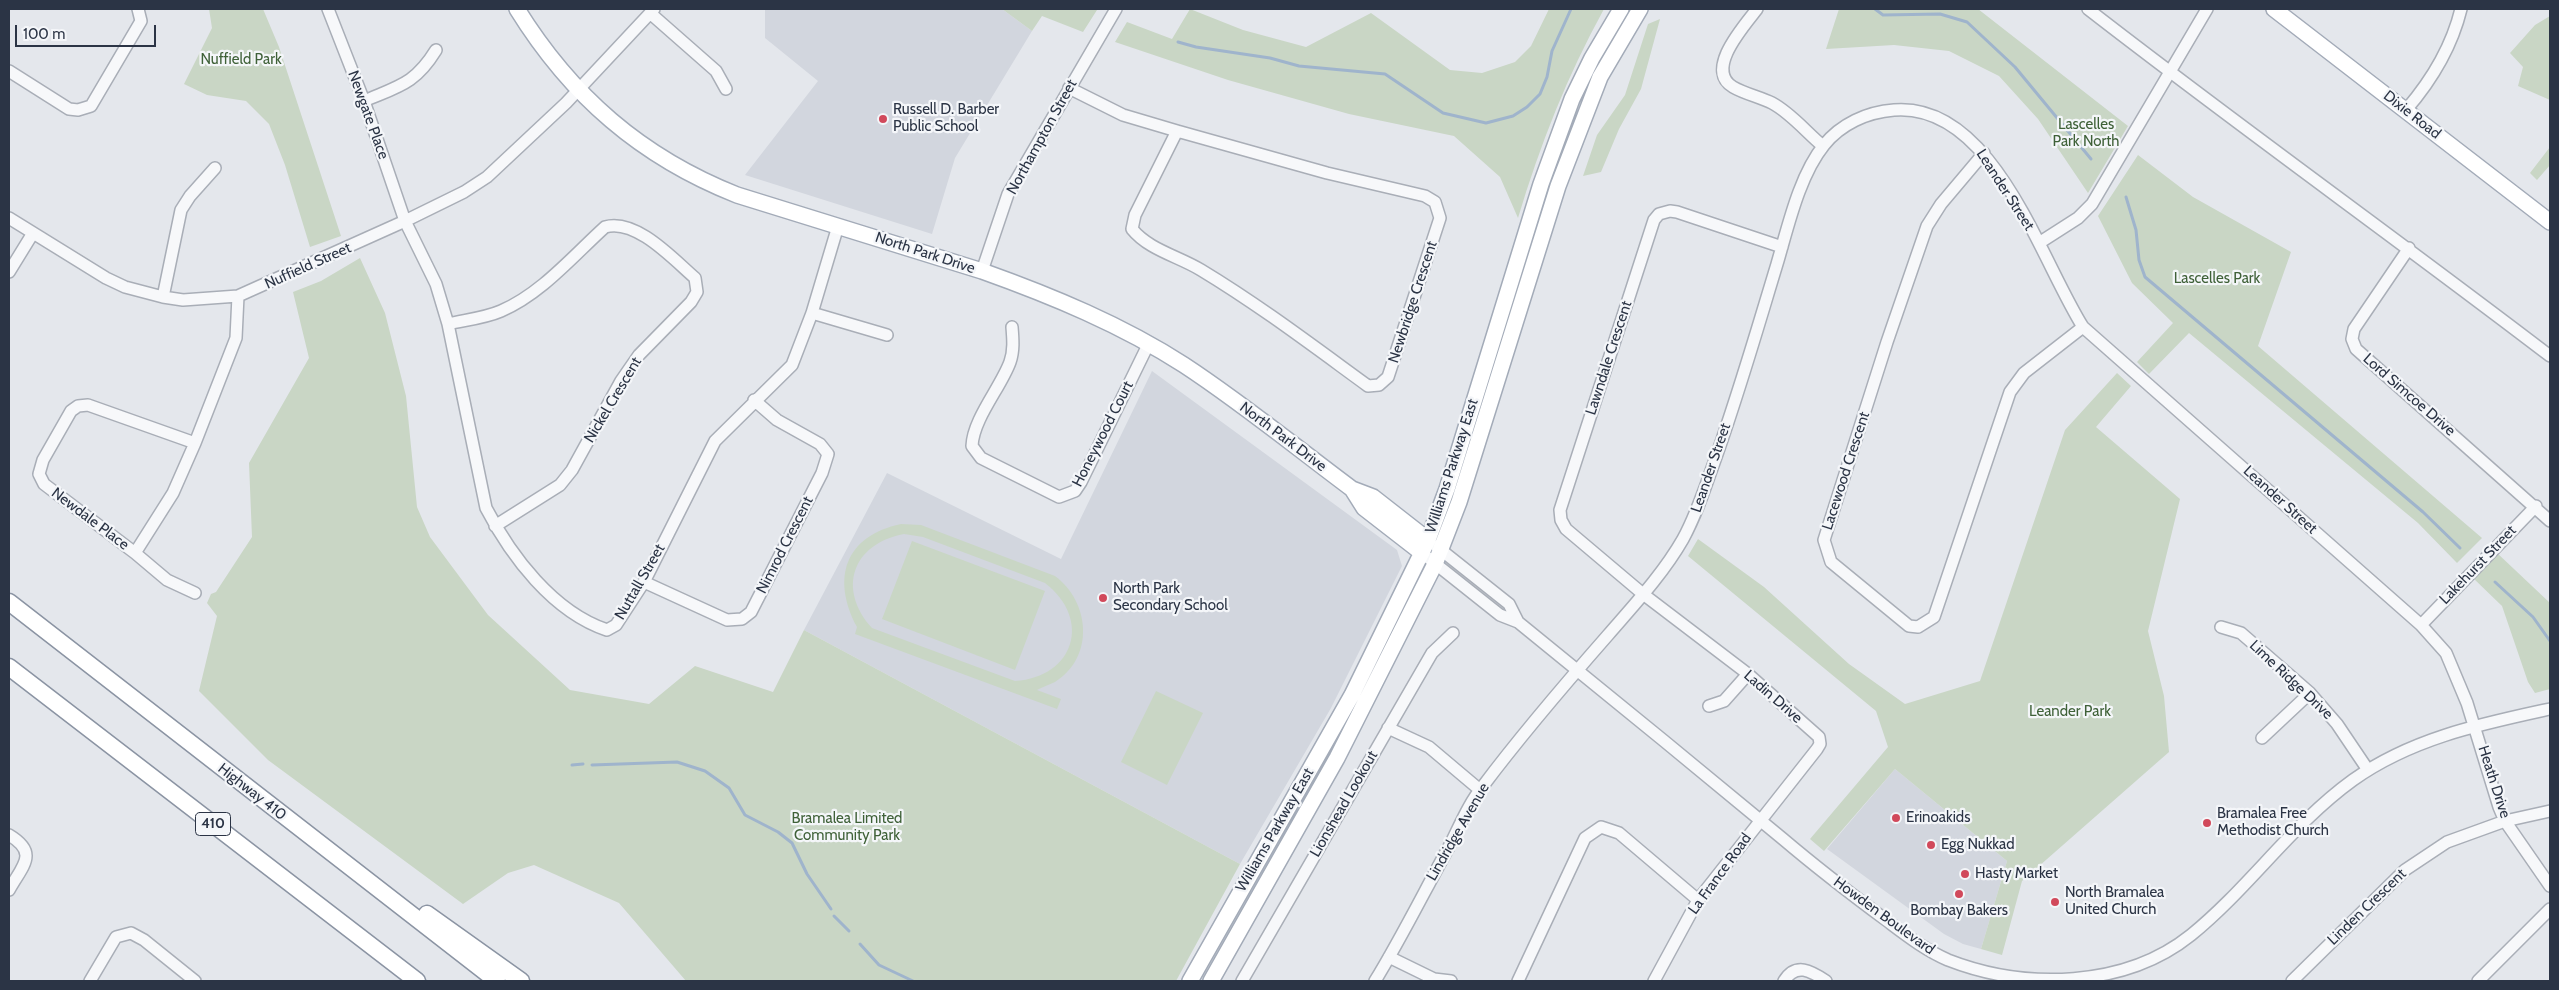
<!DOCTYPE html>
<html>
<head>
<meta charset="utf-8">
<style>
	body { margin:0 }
	#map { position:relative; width:2559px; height:990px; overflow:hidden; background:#e4e7ec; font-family:Cabin,sans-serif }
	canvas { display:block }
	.frame { position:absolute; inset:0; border:10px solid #2b3445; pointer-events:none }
	.scale { position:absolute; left:15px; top:25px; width:141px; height:22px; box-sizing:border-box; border:2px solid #2b3445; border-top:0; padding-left:6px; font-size:15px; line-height:18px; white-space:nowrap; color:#2b3445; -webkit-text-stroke:4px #f4f6f9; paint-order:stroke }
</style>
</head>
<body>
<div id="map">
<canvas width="2559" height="990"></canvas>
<div class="frame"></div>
<div class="scale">100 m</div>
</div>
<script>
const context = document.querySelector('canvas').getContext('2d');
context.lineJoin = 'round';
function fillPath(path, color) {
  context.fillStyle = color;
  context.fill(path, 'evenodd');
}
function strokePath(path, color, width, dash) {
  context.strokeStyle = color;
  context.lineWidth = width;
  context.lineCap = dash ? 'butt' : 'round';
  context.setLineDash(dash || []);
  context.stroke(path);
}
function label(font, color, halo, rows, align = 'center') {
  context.font = font + ' Cabin,sans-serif';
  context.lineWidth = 4.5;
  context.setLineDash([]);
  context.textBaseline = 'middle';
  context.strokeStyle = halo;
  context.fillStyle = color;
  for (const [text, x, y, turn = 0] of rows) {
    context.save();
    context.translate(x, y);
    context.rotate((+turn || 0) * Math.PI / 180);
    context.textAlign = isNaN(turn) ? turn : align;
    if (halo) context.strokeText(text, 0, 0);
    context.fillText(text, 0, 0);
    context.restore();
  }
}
const built = new Path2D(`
	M765 9H1002L1032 31 955 158 932 234 745 175 818 81 765 38Z
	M1152 371 1397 550 1402 566 1331 708 1240 864 804 630 887 473 1061 559Z
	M1895 769 2007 861 1981 949 1963 944 1944 934 1827 849Z`);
const green = new Path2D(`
	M209 9H263L279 47 341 236 310 247 285 165 269 124 246 101 207 95 184 84 212 28Z
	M1002 9H1094L1097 10 1083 32 1042 16 1032 31Z
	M1190 9 1243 30 1306 47 1371 13 1450 70 1482 73 1515 62 1531 46 1549 9H1604C1567 76 1540 145 1518 218L1500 177 1454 136 1349 114 1228 80 1115 42 1127 22 1172 39Z
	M1839 9H1978L2128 126 2088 193 2038 119 1999 76 1949 51 1894 45 1826 49Z
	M2550 16V100L2518 86 2523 67 2510 53 2535 25Z
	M1660 19 1641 89 1619 129 1601 172 1583 176 1597 135 1625 95 1648 24Z
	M2550 147V165L2537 180 2530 173Z
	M2138 155 2193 197 2291 252 2258 346 2482 538 2457 563 2418 523 2189 333 2149 374 2137 362 2173 323 2132 283 2098 216Z
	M360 258 385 313 406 396 417 507 430 537 488 615 570 690 649 704 695 666 773 692 804 630 1240 864 1176 981H686L619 903 534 865 508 873 463 904 268 760 199 691 217 616 207 603 211 594 216 592 252 537 249 463 309 358 293 292 321 281Z
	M2117 373 2131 386 2096 427 2180 499 2148 631 2164 696 2169 752 2022 881 2002 955 1981 949 2007 861 1895 769 1824 851 1810 839 1888 747 1876 711 1688 556 1698 539 1764 587 1849 664 1905 704 1980 681 2065 430Z
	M901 524 921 525 1055 576C1090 602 1095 657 1055 682 1049 685 1042 687 1037 690L1061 699 1057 709 855 634 857 627C831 578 845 536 901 524ZM904 534 923 537 1045 583C1092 619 1075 677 1015 681L872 628C837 589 852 544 904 534Z
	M912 541 1045 591 1015 670 882 619Z
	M2496 552 2550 603V689L2535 693 2528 682 2502 606 2472 577Z
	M1156 691 1203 713 1167 785 1121 762Z`);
const stream = new Path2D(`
	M1875 9 1883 15 1940 14 1967 22 2015 67 2091 159
	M1178 42 1196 47 1270 58 1299 66 1385 74 1443 113 1486 123 1513 116 1527 107 1540 94 1547 77 1552 51 1571 9
	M2126 197 2136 230 2139 260 2145 277 2423 512 2460 548
	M2495 582 2533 617 2550 641
	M572 765 583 764
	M592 765 677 762 705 771 729 788 745 815 778 832 792 843 807 874 831 909
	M834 916 849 931
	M860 944 879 965 913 981`);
const minor = new Path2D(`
	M328 9 364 101 405 221 436 284 448 324 486 508C511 556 553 612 607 630L616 625 644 582 715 441 792 365 812 313 838 226
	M1757 9C1744 26 1704 70 1733 87 1745 94 1760 97 1772 103 1791 113 1807 133 1823 146
	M2088 9C2240 127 2397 239 2550 356
	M650 13 716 71 726 89
	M9 71 69 109 78 110 91 106 141 21 138 9
	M1069 88 1123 115 1177 131 1327 173 1425 196 1435 202 1440 218 1388 377 1379 385 1368 386C1313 346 1259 305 1201 270 1178 256 1149 250 1132 229L1135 215 1177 131
	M364 101C399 86 415 84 436 50
	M2406 110C2431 81 2452 46 2461 9
	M1984 153 1941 204 1927 226 1887 342 1824 540 1831 562 1909 626 1918 627 1934 617 2010 392 2024 373 2083 327
	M9 218 106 278 125 287 163 297 183 300 238 296 405 221 464 192 487 177 566 103 654 9
	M2039 243 2078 218 2092 204 2207 9
	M2409 248 2354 329 2352 339 2356 349 2550 521
	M982 271 1008 194 1116 9
	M9 272 33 233
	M163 297 181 210 190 196 215 168
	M812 313 887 335
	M448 324C465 320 485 318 501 311 541 294 573 256 605 227 636 218 673 259 695 278L697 292 691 302 639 355 621 381 572 470 560 485 495 526
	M1012 327C1013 339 1014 351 1010 362 1001 387 973 419 972 446L981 458 1059 497 1075 491 1081 482 1148 345
	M195 443 88 405 78 406 71 411 43 460 39 474 44 484 135 553 173 493 195 443 236 338 238 296
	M1436 546 1509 604 1518 622
	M135 553 167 580 195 593
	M1422 553 1500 615 1518 622C1607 694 1695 766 1783 839 1816 867 1851 894 1886 920 1906 935 1925 950 1948 960 2025 990 2125 988 2191 935 2249 888 2292 824 2353 780 2412 738 2481 724 2550 709
	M644 582 727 620 742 619 751 612 822 473 828 454 820 444 777 420 754 400
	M2421 625 2536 506
	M2221 627 2241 633 2310 693 2337 724 2368 770
	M1709 706 1724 701 1748 674
	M1388 728 1429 747 1480 790
	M2262 738 2310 693
	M9 835C39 853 23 865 9 890
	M1389 957 1434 979 1451 981
	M90 981 116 937 131 933 144 940 195 981
	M1242 981 1432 653 1453 633
	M1375 981C1402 937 1425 890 1450 845 1460 825 1469 803 1483 786 1522 734 1565 684 1608 635 1634 605 1663 574 1683 539 1695 517 1703 494 1711 471 1736 403 1756 333 1777 264 1788 227 1799 176 1824 145 1841 124 1867 112 1894 110 1993 102 2040 259 2083 327L2421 625 2446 653 2467 703 2499 807 2505 821 2550 886
	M1518 981 1585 838 1601 827 1619 833 1698 900
	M1654 981 1698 900 1817 749 1820 744 1819 737 1748 674 1643 594 1566 529 1561 520 1560 510 1654 220 1659 214 1670 211 1677 212 1782 247
	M1784 981C1796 962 1811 971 1826 981
	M2292 981 2405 870 2447 842 2505 821 2550 811
	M2478 981 2550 909`);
const major = new Path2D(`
	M517 9C571 96 641 157 737 195L982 271C1052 296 1122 325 1184 365 1242 403 1297 448 1352 489L1373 497 1428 540
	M2274 9 2550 222
	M1352 489 1364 508 1422 553
	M1190 981 1352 695 1428 540 1447 489 1541 184 1572 99 1592 58 1621 9
	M1211 981 1337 758 1435 564 1459 502 1558 186 1600 77 1640 9`);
const highway = new Path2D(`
	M9 602 497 981
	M9 667 417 981
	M427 914 521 981`);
const markers = [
	[883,119,5,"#d1495b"],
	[1103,598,5,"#d1495b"],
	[1896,818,5,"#d1495b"],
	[2207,823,5,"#d1495b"],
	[1931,845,5,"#d1495b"],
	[1965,874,5,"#d1495b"],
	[1959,894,5,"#d1495b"],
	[2055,902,5,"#d1495b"]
];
const shields = [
	[213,824,35]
];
const shieldNames = [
	["410",213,824]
];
const parkNames = [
	["Nuffield Park",241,60],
	["Lascelles",2086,125],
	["Park North",2086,142],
	["Lascelles Park",2217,279],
	["Leander Park",2070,712],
	["Bramalea Limited",847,819],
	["Community Park",847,836]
];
const poiNames = [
	["Russell D. Barber",893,110],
	["Public School",893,127],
	["North Park",1113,589],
	["Secondary School",1113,606],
	["Bramalea Free",2217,814],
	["Methodist Church",2217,831],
	["Erinoakids",1906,818],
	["Egg Nukkad",1941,845],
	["Hasty Market",1975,874],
	["North Bramalea",2065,893],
	["United Church",2065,910],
	["Bombay Bakers",1959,911,"center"]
];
const streetNames = [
	["Newgate Place",368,115,70],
	["Dixie Road",2412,115,38],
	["Northampton Street",1042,137,-61],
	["Leander Street",2005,190,57],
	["North Park Drive",925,253,18],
	["Nuffield Street",308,266,-24],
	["Newbridge Crescent",1413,302,-72],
	["Lawndale Crescent",1609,358,-72],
	["Lord Simcoe Drive",2409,395,41],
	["Nickel Crescent",613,400,-59],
	["Honeywood Court",1103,434,-63],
	["North Park Drive",1283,437,37],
	["Williams Parkway East",1452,466,-72],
	["Leander Street",1711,468,-71],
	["Lacewood Crescent",1846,471,-72],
	["Leander Street",2280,500,42],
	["Newdale Place",90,519,37],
	["Nimrod Crescent",785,545,-63],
	["Lakehurst Street",2478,565,-46],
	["Nuttall Street",640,582,-60],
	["Lime Ridge Drive",2291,680,43],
	["Ladin Drive",1773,697,41],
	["Heath Drive",2494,782,72],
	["Highway 410",252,792,38],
	["Lionshead Lookout",1344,804,-60],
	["Williams Parkway East",1275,830,-60],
	["Lindridge Avenue",1458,832,-60],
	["La France Road",1720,874,-54],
	["Linden Crescent",2367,907,-44],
	["Howden Boulevard",1884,916,36]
];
fillPath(built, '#d2d6de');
fillPath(green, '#c9d6c5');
strokePath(stream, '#9fb4cc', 3);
strokePath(minor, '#a9aeb7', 14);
strokePath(major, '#a3abb8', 18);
strokePath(highway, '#8b94a3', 19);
strokePath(minor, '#f7f8fa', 11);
strokePath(major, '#fff', 15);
strokePath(highway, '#fff', 16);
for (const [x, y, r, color] of markers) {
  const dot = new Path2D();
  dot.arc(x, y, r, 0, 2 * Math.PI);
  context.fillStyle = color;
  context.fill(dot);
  strokePath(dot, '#f4f6f9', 2);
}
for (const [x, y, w] of shields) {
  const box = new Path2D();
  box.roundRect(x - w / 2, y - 11.5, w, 23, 4);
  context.fillStyle = '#f4f6f9';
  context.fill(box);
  strokePath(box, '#2b3445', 1);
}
label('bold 14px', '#2b3445', null, shieldNames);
label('15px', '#3f6138', '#f4f6f9', parkNames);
label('15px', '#2b3445', '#f4f6f9', poiNames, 'left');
label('15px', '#2b3445', '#f4f6f9', streetNames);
</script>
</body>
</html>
